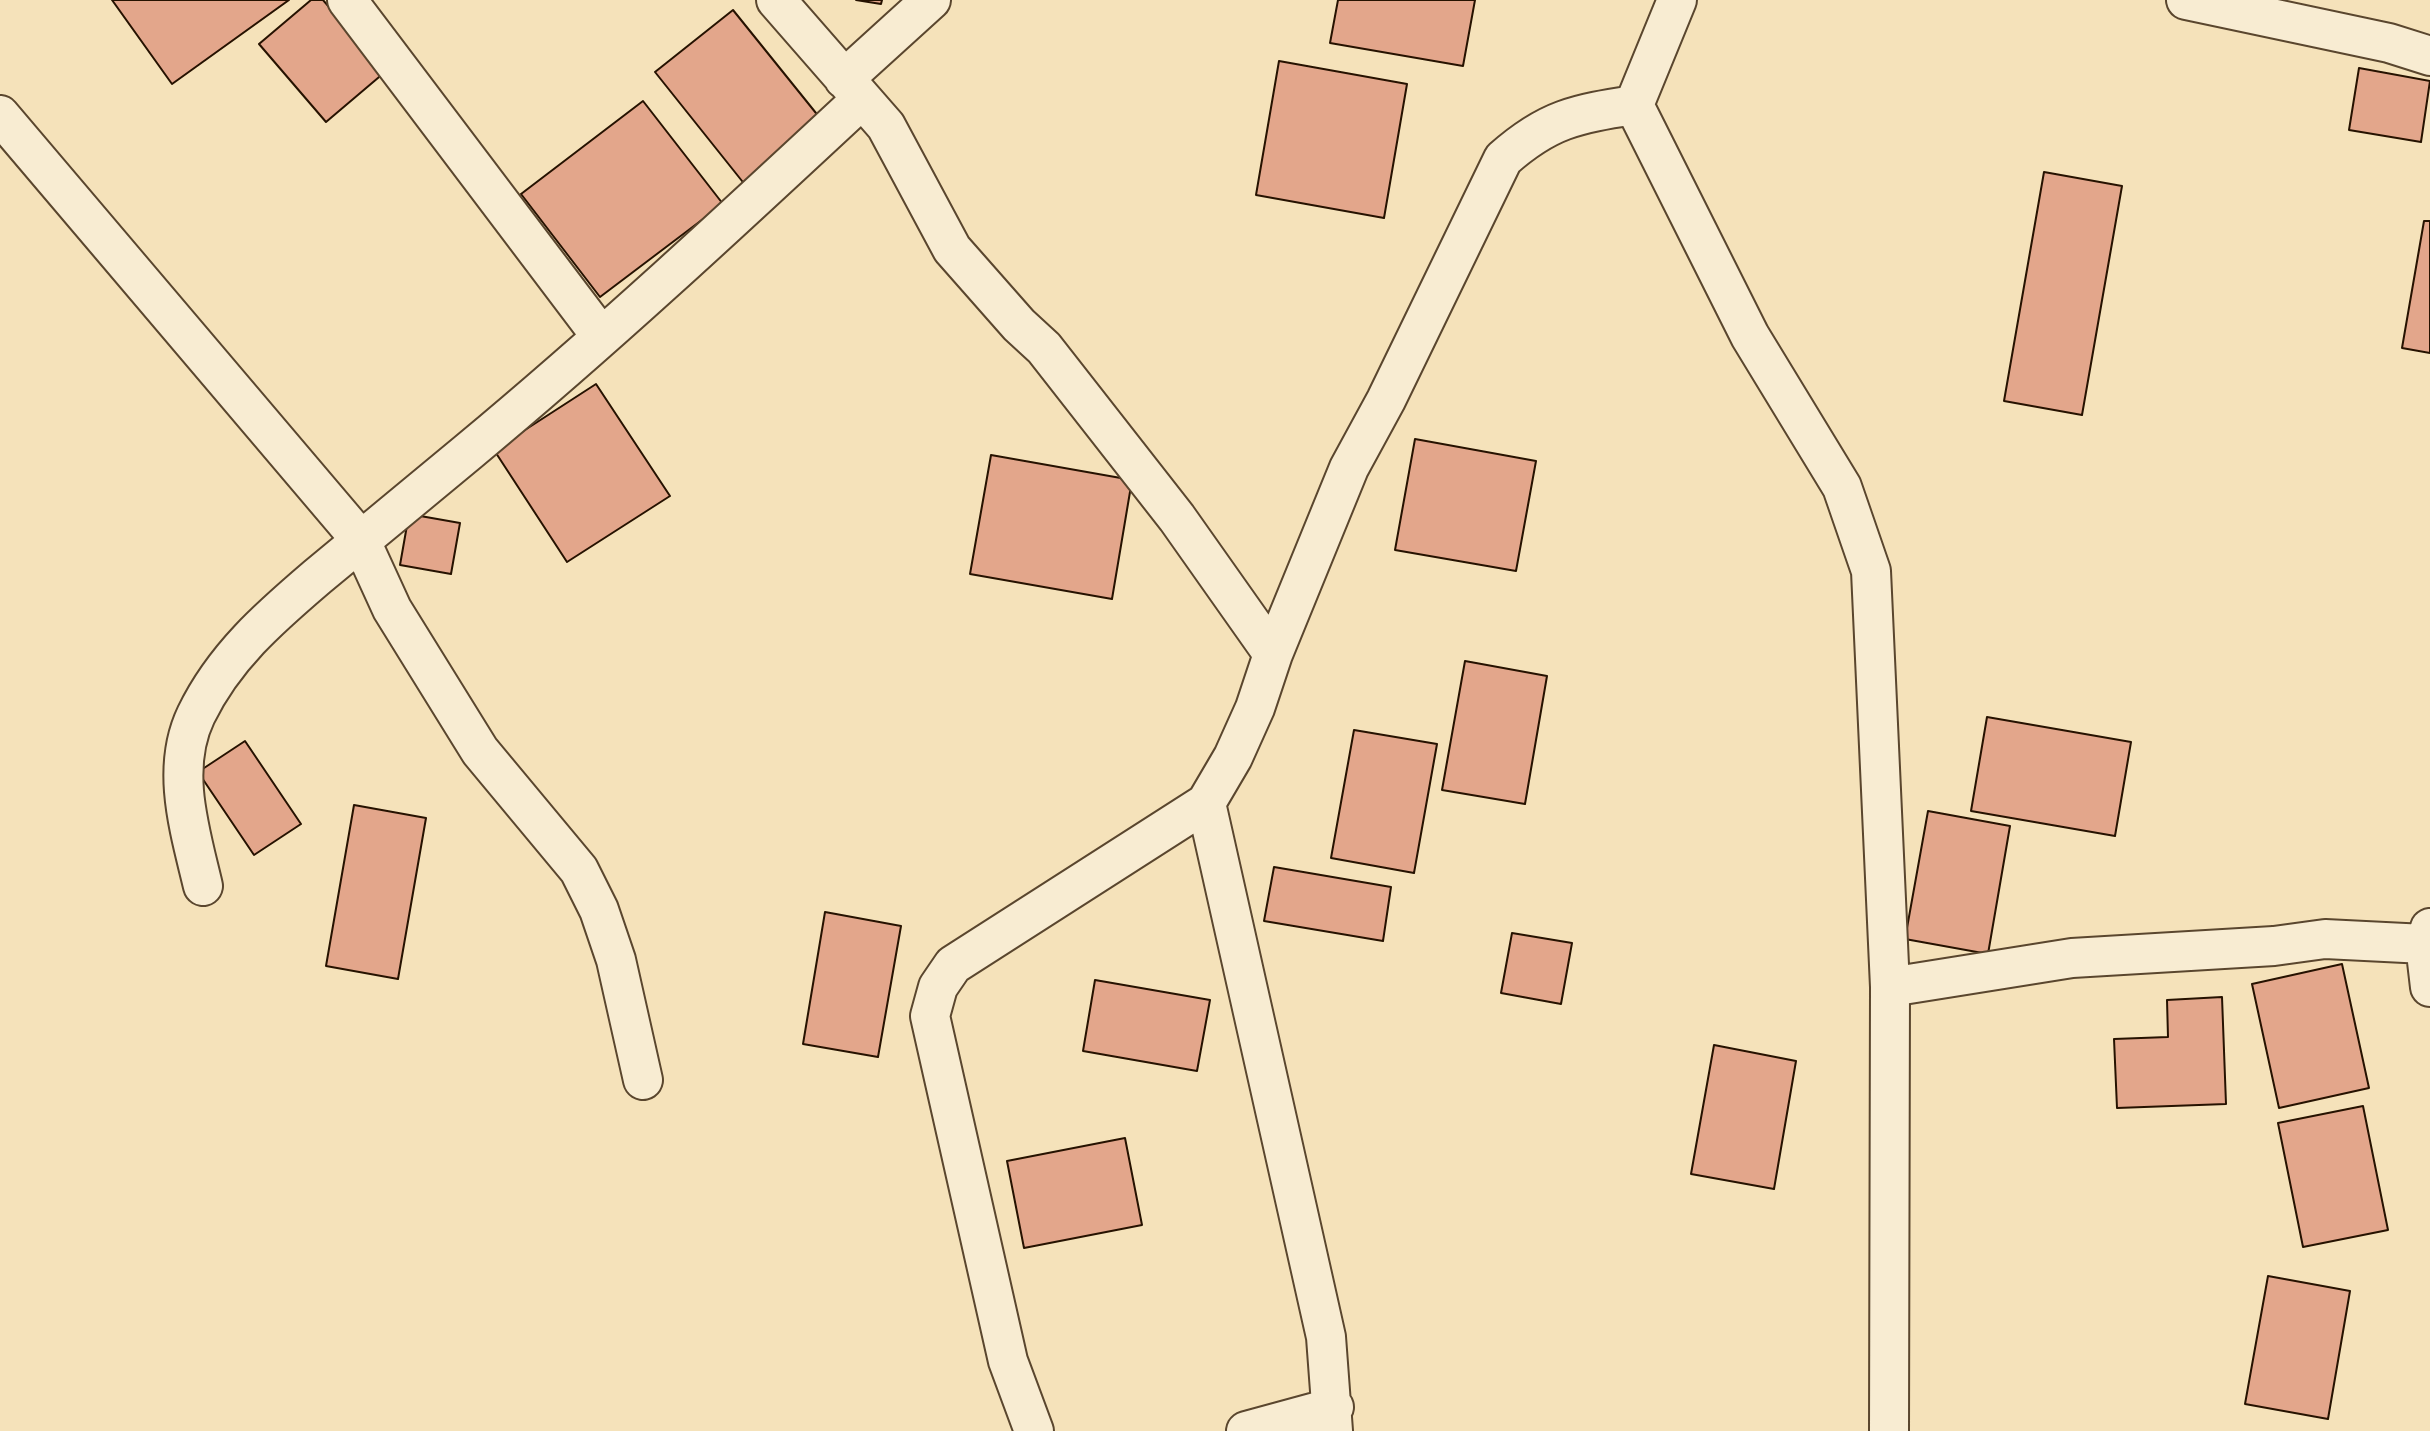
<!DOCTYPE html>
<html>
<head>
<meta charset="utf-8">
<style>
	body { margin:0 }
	canvas { display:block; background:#f5e2ba }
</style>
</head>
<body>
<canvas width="2430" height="1431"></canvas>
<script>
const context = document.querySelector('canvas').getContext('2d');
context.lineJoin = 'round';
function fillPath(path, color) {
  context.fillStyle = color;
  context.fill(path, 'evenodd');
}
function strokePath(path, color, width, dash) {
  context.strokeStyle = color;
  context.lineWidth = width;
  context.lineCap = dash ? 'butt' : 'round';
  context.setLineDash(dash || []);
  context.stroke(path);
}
const building = new Path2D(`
	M112 0H289L172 84Z
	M311 0H323L385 72 326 122 259 44Z
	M856 0H882L881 4Z
	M1338 0H1475L1463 66 1330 43Z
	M733 10 824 123 746 186 655 72Z
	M1279 61 1407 84 1384 218 1256 195Z
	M2359 68 2430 81 2421 142 2349 130Z
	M643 101 723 204 600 297 521 194Z
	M2044 172 2122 186 2082 415 2004 401Z
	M2424 221H2430V353L2402 348Z
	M596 384 670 496 567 562 494 450Z
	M1415 439 1536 461 1516 571 1395 550Z
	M991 455 1132 480 1112 599 970 574Z
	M409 514 460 523 451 574 400 565Z
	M1465 661 1547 676 1525 804 1442 790Z
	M1987 717 2131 742 2115 836 1971 811Z
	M1354 730 1437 744 1414 873 1331 858Z
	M245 741 301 824 254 855 198 772Z
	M354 805 426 818 398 979 326 966Z
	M1928 811 2010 826 1988 954 1905 939Z
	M1274 867 1391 887 1383 941 1264 921Z
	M825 912 901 926 878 1057 803 1044Z
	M1512 933 1572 943 1561 1004 1501 993Z
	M2342 964 2369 1088 2279 1108 2252 984Z
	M1095 980 1210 1000 1197 1071 1083 1051Z
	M2222 997 2226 1104 2117 1108 2114 1039 2168 1037 2167 1000Z
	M1714 1045 1796 1061 1774 1189 1691 1174Z
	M2363 1106 2388 1230 2303 1247 2278 1123Z
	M1125 1138 1142 1225 1024 1248 1007 1161Z
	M2268 1276 2350 1291 2328 1419 2245 1404Z`);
const minor = new Path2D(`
	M347 0 601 336
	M776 0 886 126 952 249 1019 325 1044 348 1177 518 1273 654 1255 708 1233 757 1206 803 953 965 938 987 930 1016 1008 1361 1034 1431
	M1677 0 1634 105 1750 336 1842 487 1871 571 1890 987 1889 1431
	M2186 0 2389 43 2430 56
	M844 79 931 0
	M0 115 360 539 392 609 480 751 579 870 599 910 616 960 643 1080
	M1273 654 1349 468 1386 400 1503 159C1548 119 1576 114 1634 105
	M1206 803 1326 1337 1333 1431
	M203 886C190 831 170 769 196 715 224 657 269 618 317 577 367 535 418 494 468 452 604 339 733 219 862 99
	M2430 928 2425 944 2430 987
	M1890 987 2072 958 2274 946 2325 939 2425 944
	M1246 1431 1334 1407`);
fillPath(building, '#e3a68b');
strokePath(building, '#261200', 2);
strokePath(minor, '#5a462e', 42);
strokePath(minor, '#f8ecd2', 38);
</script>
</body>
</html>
